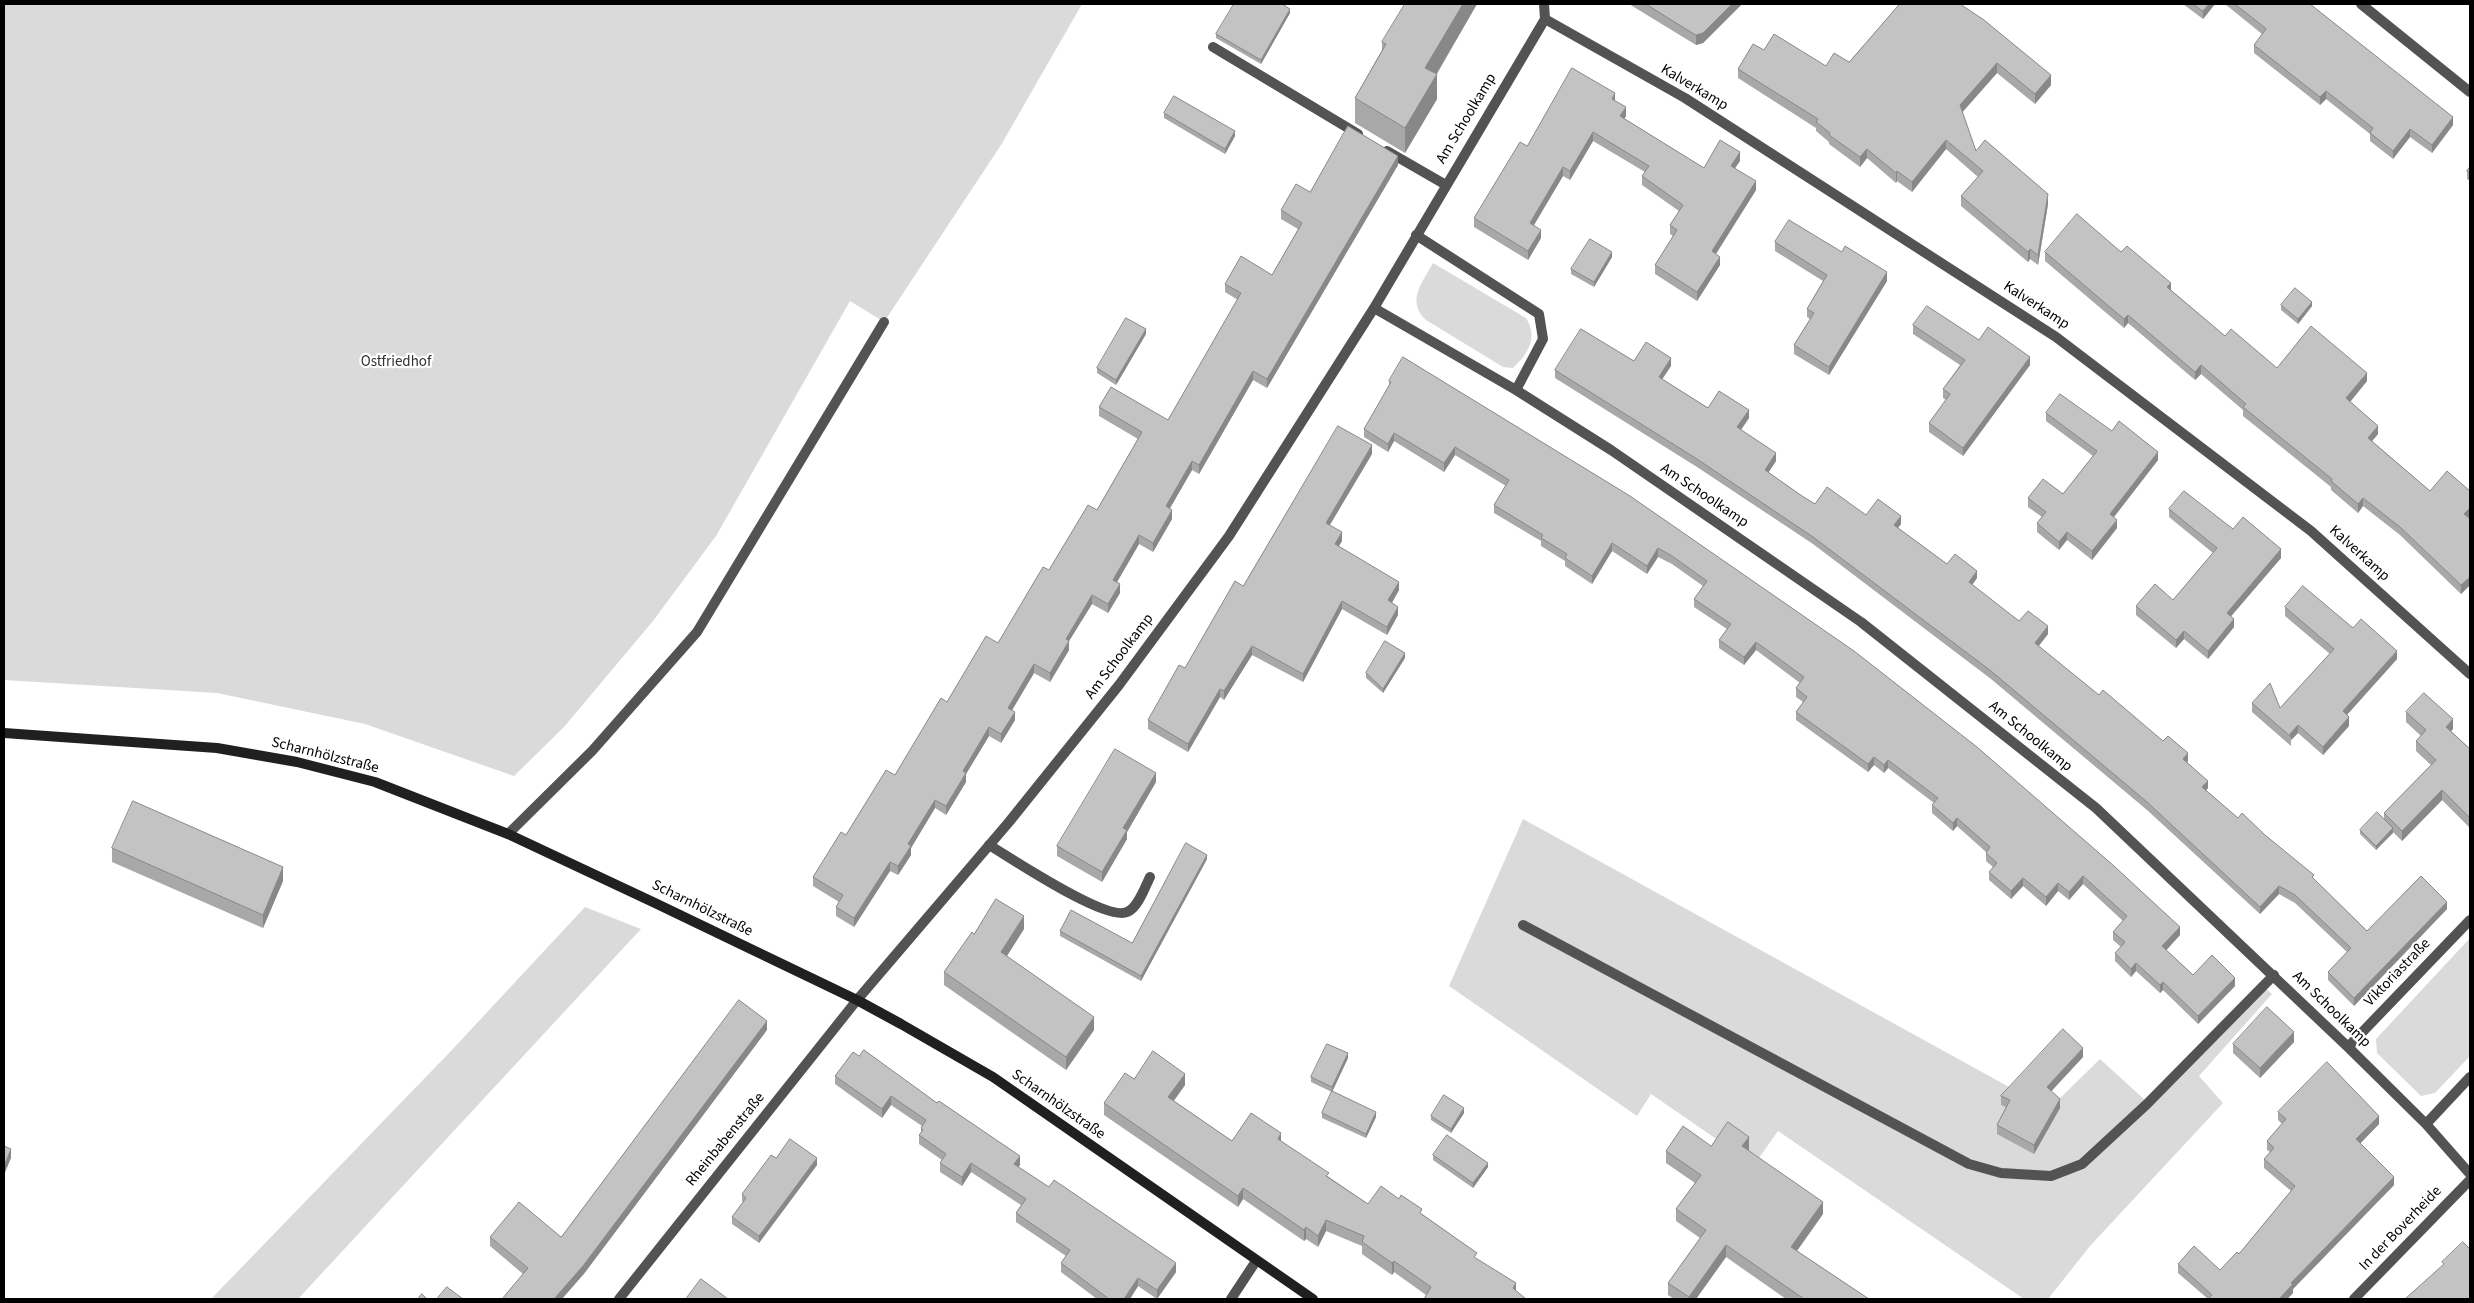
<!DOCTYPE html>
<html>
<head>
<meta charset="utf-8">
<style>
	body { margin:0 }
	#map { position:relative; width:2474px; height:1303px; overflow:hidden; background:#fff; font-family:"Source Sans 3",sans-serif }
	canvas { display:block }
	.frame { position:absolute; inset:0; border:5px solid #000; pointer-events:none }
</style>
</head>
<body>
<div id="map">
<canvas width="2474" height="1303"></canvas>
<div class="frame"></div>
</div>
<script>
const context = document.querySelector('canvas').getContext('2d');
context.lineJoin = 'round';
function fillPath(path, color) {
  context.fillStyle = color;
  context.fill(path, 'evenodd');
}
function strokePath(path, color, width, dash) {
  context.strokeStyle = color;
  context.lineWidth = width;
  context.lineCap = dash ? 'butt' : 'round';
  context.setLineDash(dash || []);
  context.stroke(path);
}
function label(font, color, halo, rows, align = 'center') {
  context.font = font + ' "Source Sans 3",sans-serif';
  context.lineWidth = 4.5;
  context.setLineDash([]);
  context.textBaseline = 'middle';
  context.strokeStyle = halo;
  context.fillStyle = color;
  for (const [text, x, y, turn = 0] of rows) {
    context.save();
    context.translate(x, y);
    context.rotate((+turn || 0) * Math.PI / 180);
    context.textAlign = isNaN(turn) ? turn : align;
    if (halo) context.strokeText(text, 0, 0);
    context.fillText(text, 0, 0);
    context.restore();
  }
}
const green = new Path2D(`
	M4 4H1082L1001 145 884 322 850 301 716 536 653 621 564 727 514 776 365 724 217 693 4 680Z
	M1433 263 1526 318C1538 337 1529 353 1513 368L1503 367 1426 320C1406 301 1422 283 1433 263Z
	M1523 819 2049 1109 2100 1059 2146 1101 2259 983 2272 994 2199 1076 2223 1103 2090 1246 2048 1299H2024L1778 1131 1754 1165 1651 1094 1637 1116 1449 986Z
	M585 907 641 929 298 1299H211L451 1051Z
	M2470 938V1056L2435 1093 2421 1096 2377 1053 2376 1039Z`);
const service = new Path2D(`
	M1544 4 1545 19
	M1213 47 1358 134
	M1387 151 1446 185
	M508 834 592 751 697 632 884 322
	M989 845C1011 858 1106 922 1127 912 1138 908 1145 887 1150 877
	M1523 925 1969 1164 2001 1173 2051 1176 2082 1164 2147 1104 2274 975`);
const minor = new Path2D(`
	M2361 4 2470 92
	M1416 235 1539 314 1543 339 1516 390
	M1374 308 1545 19 1685 98 2056 337 2311 531 2470 674
	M2348 1047 2470 920
	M2426 1124 2470 1077
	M619 1299 857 1000 1009 822 1119 685 1229 536 1374 308 1516 390 1611 450 1861 622 2096 808 2348 1047 2426 1124 2470 1174
	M1231 1299 1256 1261
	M2354 1299 2470 1180`);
const secondary = new Path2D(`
	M4 733 217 748 297 762 375 782 508 834 655 903 857 1000 901 1024 993 1077 1313 1299`);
const wall = new Path2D(`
	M1477 4 1437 74V99L1405 153 1355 123V98L1382 50V42Z
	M1629 4H1742L1703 43 1696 45Z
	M1900 4 2051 85 2035 104 1997 73 1962 112 1976 151 2048 204 2038 265 2030 259 2028 262 1961 206V196L1978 177 1946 149 1912 192 1897 181 1896 183 1867 158 1860 167 1829 144V142L1816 131V128L1738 78V69L1764 50 1826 66 1849 62Z
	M2183 4H2215L2203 19Z
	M2225 4H2310L2453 125 2432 153 2410 137 2393 159 2370 141V134L2326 99 2320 105 2254 53V45L2262 34Z
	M1290 13 1261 64 1216 38V34Z
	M1615 101 1626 116 1624 119 1704 168 1740 161 1735 168 1756 190 1716 254 1720 265 1697 301 1655 274V265L1673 236 1670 234V225L1679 211 1642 185V176L1645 172 1593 141 1570 180 1563 176 1533 225 1541 238 1528 260 1474 227V218L1527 146Z
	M1164 113 1235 136 1225 154 1164 118Z
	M1398 165 1267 388 1253 380 1199 474 1192 470 1170 508 1172 519 1153 552 1139 544 1117 582 1120 593 1108 613 1092 604 1069 641V650L1050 682 1034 673 1012 710 1015 720 1001 743 989 736 966 774V782L946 815 935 808 911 848V855L898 875 890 871 854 927 836 916V907L839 902 813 886V877L895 775 947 702 998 643 1049 570 1097 510 1138 439 1099 416V407L1168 420 1238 300 1225 292V284L1272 275 1298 229 1281 219V210L1310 192Z
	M2470 167V181L2467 179V171Z
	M1775 242 1887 281 1829 375 1794 354V345L1810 319 1807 317V309L1823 281 1775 251Z
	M2045 252H2121L2171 290 2225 336 2277 368 2367 381 2350 402 2378 434 2372 441 2430 491 2470 519V588L2469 586 2461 594 2400 535 2363 506 2358 513 2331 490V487L2243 416V410L2201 374 2195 380 2128 323 2124 328 2045 261Z
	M1612 257 1594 287 1571 274V269Z
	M2281 305 2312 306 2298 324 2281 310Z
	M1913 325 1979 340 2030 365 1963 456 1929 432V423L1946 400 1943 398V389L1960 365 1913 334Z
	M1146 334 1116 385 1097 373V368Z
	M1634 361 1671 366 1662 379 1708 408 1749 418 1741 430 1776 461 1768 472 1802 496 1815 504 1866 515 1901 524 1898 528 1947 564 1977 578 1972 585 2019 621 2048 634 2038 646 2099 695 2163 741 2188 761 2187 762 2208 788 2206 790 2238 818 2265 835 2314 879 2367 931 2447 909 2354 1006 2328 980V972L2347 952 2295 903 2279 894 2260 914 2147 810 1991 679 1813 544 1697 467 1555 378V370Z
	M1389 381 1630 496 2180 935 2166 950 2193 975 2235 986 2198 1024 2163 990 2160 993 2136 971 2131 977 2115 961V953L2121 947 2113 940V932L2123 921 2083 884 2069 900 2058 891 2046 906 2023 886 2011 899 1989 880V872L1993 867 1986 861V852L1957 826 1953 831 1932 813V805L1934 803 1888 768 1884 773 1874 765 1868 772 1796 720V712L1803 702 1796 697V688L1800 683 1756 650 1744 665 1719 648V640L1727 629 1694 607V599L1703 586 1672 564 1658 557 1647 574 1612 551 1592 584 1565 566V561L1541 546V541L1494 513V505L1506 486 1455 455 1444 472 1394 441 1388 452 1364 437V429L1389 387Z
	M2046 413 2112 431 2158 460 2114 517 2117 528 2092 560 2067 540 2059 550 2037 532V523L2042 517 2028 507V498L2063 494 2093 456 2046 421Z
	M1372 454 1330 525 1342 541 1338 546 1399 590 1392 603 1398 615 1387 635 1342 609 1303 682 1252 655 1224 700 1220 697 1188 752 1148 729V720L1243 586Z
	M2169 509 2233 529 2281 558 2231 616 2234 627 2208 659 2184 639 2176 648 2136 615V606L2173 600 2213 553 2169 517Z
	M2285 607 2353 628 2397 659 2347 715 2349 726 2323 755 2298 733 2291 740V746L2252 712V703L2280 708 2330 654 2285 616Z
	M1405 658 1383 693 1366 678V673Z
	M2406 712 2453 729 2451 731 2470 749V828L2442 800 2402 841 2393 832 2376 850 2360 834V830L2384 820V813L2431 765 2416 751V741L2421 736 2406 722Z
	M1156 782 1127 832V839L1102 882 1057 856V846Z
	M112 848 283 881 263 928 112 862Z
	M1207 859 1141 981 1060 936V931L1132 943Z
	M1024 929 1007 956 1094 1030 1066 1070 944 985V972L974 934Z
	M767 1030 583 1275 523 1274 490 1246V1237H561Z
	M2294 1042 2260 1078 2233 1053V1044Z
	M859 1056 1020 1165 1018 1167 1176 1272 1157 1299 1138 1286 1130 1299H1097L1061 1272V1263L1066 1256 1016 1222V1213L1021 1205 971 1172 962 1186 940 1172V1163L942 1160 919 1144V1135L921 1133V1128L922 1126 891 1105 882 1118 835 1084V1076Z
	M2083 1057 2051 1091 2060 1108 2034 1154 1997 1134V1125L2006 1107 2001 1105V1096Z
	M1348 1058 1332 1092 1376 1117 1366 1138 1322 1118V1113L1332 1092 1311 1082V1077Z
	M1134 1079 1185 1085 1174 1101 1232 1141H1281L1329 1177 1368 1204 1422 1214 1477 1253 1426 1295 1394 1272 1392 1275 1362 1254V1246L1326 1231 1318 1247 1306 1239 1304 1241 1243 1199 1238 1207 1104 1115V1103Z
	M2278 1112 2379 1124 2360 1143 2394 1185 2293 1289V1293L2287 1299H2208L2178 1273V1264L2220 1270 2239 1254 2291 1191 2264 1168V1159L2270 1152 2267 1150V1141L2282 1124 2278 1120Z
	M1464 1113 1451 1133 1431 1120V1116Z
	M1711 1146 1749 1149 1748 1150 1823 1214 1797 1251 1869 1299H1786L1726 1257 1696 1299H1674L1668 1295V1283L1700 1238 1676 1221V1209L1695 1183 1666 1163V1151Z
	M1433 1155 1488 1167 1473 1188 1433 1160Z
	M776 1158 817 1165 759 1243 732 1224V1217L743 1202 742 1201V1194Z`);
const shadedWall = new Path2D(`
	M1463 4H1477L1425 93V68Z
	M1732 4H1742L1703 43 1696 45V35Z
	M2209 4H2215L2203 19V11Z
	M1290 9V13L1261 64V60Z
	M1997 63V73L1960 115V105Z
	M1437 74V99L1405 153V128Z
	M2051 75V85L2035 104V94Z
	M2326 91V99L2320 105V97Z
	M1615 93V102L1612 99Z
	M1626 107V116L1620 125V116Z
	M2453 117V125L2432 153V145Z
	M2410 129V137L2393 159V151Z
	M1235 131V136L1225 154V149Z
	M1593 132V141L1570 180V171Z
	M1946 140V149L1912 192V182Z
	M1867 149V158L1860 167V157Z
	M1740 152V161L1731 174V166Z
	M1398 156V165L1267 388V379Z
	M1563 167V176L1530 232V223Z
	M1897 171V181L1896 183V173Z
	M1756 181V190L1712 260V251Z
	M2048 194V204L2038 265V255Z
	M1541 230V238L1528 260V251Z
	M2030 249V259L2028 262V252Z
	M1612 252V257L1594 287V282Z
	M1720 257V265L1697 301V292Z
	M1887 272V281L1829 375V367Z
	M2171 283V292L2167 287Z
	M2312 302V306L2298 324V319Z
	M2128 315V323L2124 328V319Z
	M1146 329V334L1116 385V380Z
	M2030 357V365L1963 456V448Z
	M1671 358V366L1659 384V377Z
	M2201 365V374L2195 380V372Z
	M1253 371V380L1199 474V465Z
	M2367 373V381L2346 407V398Z
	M1749 410V418L1737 435V427Z
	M2378 426V434L2368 446V438Z
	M1394 433V441L1388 452V444Z
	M1372 445V454L1326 531V523Z
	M1455 447V455L1444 472V463Z
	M2158 452V460L2110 522V514Z
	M1776 453V461L1765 478V470Z
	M1192 461V470L1166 515V506Z
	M2363 498V506L2358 513V504Z
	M2470 508V516L2464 522V514Z
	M1172 510V519L1153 552V543Z
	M1901 516V524L1894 533V525Z
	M2117 520V528L2092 560V551Z
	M1342 532V541L1335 553V544Z
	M2067 532V540L2059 550V542Z
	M1139 535V544L1113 589V580Z
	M1612 543V551L1592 584V576Z
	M1658 548V557L1647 574V566Z
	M2281 549V558L2227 621V613Z
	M1977 571V578L1969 589V582Z
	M2469 578V586L2461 594V585Z
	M1399 582V590L1388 609V600Z
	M1120 584V593L1108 613V604Z
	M1092 595V604L1069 641V650L1050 682V673L1066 639Z
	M1342 601V609L1303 682V674Z
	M1398 607V615L1387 635V627Z
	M2234 619V627L2208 659V651Z
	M2048 626V634L2035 651V643Z
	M2184 631V639L2176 648V640Z
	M1756 642V650L1744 665V657Z
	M1252 646V655L1224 700V691Z
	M2397 651V659L2343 719V711Z
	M1405 653V658L1383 693V689Z
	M1034 664V673L1008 717V708Z
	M1220 689V697L1188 752V744Z
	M1015 712V720L1001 743V734Z
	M2349 717V726L2323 755V747Z
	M2453 719V729L2446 737V727Z
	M2298 725V733L2291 740V737L2290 734Z
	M989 727V736L966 774V782L946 815V806L963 771Z
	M2188 753V761L2183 767V759Z
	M1874 757V765L1868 772V764Z
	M1888 760V768L1884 773V765Z
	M1156 773V782L1127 832V839L1102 882V872L1123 828Z
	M2208 781V788L2202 795V787Z
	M2442 790V800L2402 841V831Z
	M935 800V808L911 848V855L898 875V866L908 844Z
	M1957 818V826L1953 831V823Z
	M2393 828V833L2376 850V846Z
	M1207 855V859L1141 981V976Z
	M890 862V871L854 927V918Z
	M283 867V881L263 928V915Z
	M2083 876V884L2069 900V892Z
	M2023 878V886L2011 899V891Z
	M2058 883V891L2046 906V897Z
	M2279 886V894L2260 914V907Z
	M2447 902V909L2354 1006V998Z
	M1024 916V929L1001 965V952Z
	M2180 927V935L2162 955V946Z
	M2136 963V971L2131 977V969Z
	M2235 978V986L2198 1024V1016Z
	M2163 982V990L2160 993V985Z
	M1094 1017V1030L1066 1070V1057Z
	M767 1021V1030L583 1275 562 1299H554Z
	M2294 1032V1042L2260 1078V1068Z
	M2083 1048V1057L2047 1096V1087Z
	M1348 1053V1058L1332 1092V1087Z
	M1185 1074V1085L1168 1108V1097Z
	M891 1096V1105L882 1118V1109Z
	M2060 1099V1108L2034 1154V1145Z
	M1464 1108V1113L1451 1133V1129Z
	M1376 1112V1117L1366 1138V1134Z
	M2379 1116V1124L2356 1148V1139Z
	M1281 1133V1144L1278 1139Z
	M1749 1137V1149L1742 1158V1146Z
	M11 1149V1158L4 1175V1166Z
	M1020 1156V1165L1014 1173V1164Z
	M817 1158V1165L759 1243V1236Z
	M971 1163V1172L962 1186V1177Z
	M1488 1163V1167L1473 1188V1183Z
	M2394 1177V1185L2293 1289V1293L2287 1299H2279L2291 1283Z
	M1243 1188V1199L1238 1207V1196Z
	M1823 1202V1214L1791 1259V1247Z
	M1326 1220V1231L1318 1247V1236Z
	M1306 1227V1239L1304 1241V1230Z
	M1726 1245V1257L1696 1299H1689V1297Z
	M1394 1261V1272L1392 1275V1263Z
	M1176 1263V1272L1157 1299V1290Z
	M1138 1278V1286L1130 1299H1124Z
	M1516 1283V1295L1513 1288Z`);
const building = new Path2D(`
	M1234 4H1282L1290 9 1261 60 1216 34Z
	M1405 4H1463L1425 68 1437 74 1405 128 1355 98 1386 44 1382 42Z
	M1646 4H1732L1703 33 1696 35Z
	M1900 4H1960L1984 20 2051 75 2035 94 1997 63 1960 105 1976 151 1985 140 2048 194 2038 255 2030 249 2028 252 1961 196 1983 171 1946 140 1912 182 1897 171 1896 173 1867 149 1860 157 1829 135 1830 133 1816 122 1818 119 1738 69 1753 44 1764 50 1774 34 1826 66 1834 53 1849 62Z
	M2193 4H2209L2203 11Z
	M2235 4H2310L2453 117 2432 145 2410 129 2393 151 2370 133 2373 128 2326 91 2320 97 2254 45 2266 29Z
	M1572 68 1615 93 1612 99 1626 107 1620 116 1704 168 1720 140 1740 152 1731 166 1756 181 1712 251 1720 257 1697 292 1655 265 1677 230 1670 225 1683 205 1642 176 1649 166 1593 132 1570 171 1563 167 1530 223 1541 230 1528 251 1474 218 1520 142 1527 146Z
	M1174 96 1235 131 1225 149 1164 113Z
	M1348 126 1398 156 1267 379 1253 371 1199 465 1192 461 1166 506 1172 510 1153 543 1139 535 1113 580 1120 584 1108 604 1092 595 1066 639 1069 641 1050 673 1034 664 1008 708 1015 712 1001 734 989 727 963 771 966 773 946 806 935 800 908 844 911 846 898 866 890 862 854 918 836 907 843 895 813 877 841 832 846 835 886 770 895 775 941 698 947 702 986 636 998 643 1043 567 1049 570 1088 505 1097 510 1142 432 1099 407 1111 387 1168 420 1241 293 1225 284 1241 256 1272 275 1302 223 1281 210 1296 184 1310 192Z
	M2470 167V173L2467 171Z
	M2077 214 2121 252 2127 246 2171 283 2167 287 2225 336 2231 329 2277 368 2311 326 2367 373 2346 398 2378 426 2368 438 2430 491 2447 471 2470 491V508L2464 514 2470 519V579L2469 578 2461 585 2400 527 2363 498 2358 504 2331 481 2332 479 2243 407 2246 404 2201 365 2195 372 2128 315 2124 319 2045 252Z
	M1789 220 1842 252 1845 246 1887 272 1829 367 1794 345 1814 313 1807 309 1827 275 1775 242Z
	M1590 239 1612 252 1594 282 1571 269Z
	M2295 288 2312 302 2298 319 2281 305Z
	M1927 306 1979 340 1988 327 2030 357 1963 448 1929 423 1950 394 1943 389 1965 360 1913 325Z
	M1126 318 1146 329 1116 380 1097 368Z
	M1581 329 1634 361 1646 342 1671 358 1659 377 1708 408 1719 391 1749 410 1737 427 1776 453 1765 470 1802 496 1815 504 1827 487 1866 515 1878 499 1901 516 1894 525 1947 564 1955 554 1977 571 1969 582 2019 621 2028 611 2048 626 2035 643 2099 695 2103 690 2163 741 2168 736 2188 753 2183 759 2208 781 2202 787 2238 818 2242 813 2265 835 2314 875 2312 877 2367 931 2421 876 2447 902 2354 998 2328 972 2351 948 2295 895 2279 886 2260 907 2147 802 1991 671 1813 537 1697 459 1555 370Z
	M1403 357 1630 496 1854 651 1977 747 2114 866 2180 927 2162 946 2193 975 2212 955 2235 978 2198 1016 2163 982 2160 985 2136 963 2131 969 2115 953 2125 942 2113 932 2127 916 2083 876 2069 892 2058 883 2046 897 2023 878 2011 891 1989 872 1997 863 1986 853 1990 847 1957 818 1953 823 1932 805 1938 798 1888 760 1884 765 1874 757 1868 764 1796 712 1807 697 1796 688 1804 677 1756 642 1744 657 1719 640 1731 624 1694 599 1707 581 1672 556 1658 548 1647 566 1612 543 1592 576 1565 558 1567 554 1541 538 1543 535 1494 505 1509 480 1455 447 1444 463 1394 433 1388 444 1364 429 1391 382 1389 381Z
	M2060 394 2112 431 2119 421 2158 452 2110 514 2117 520 2092 551 2067 532 2059 542 2037 523 2046 512 2028 498 2043 479 2063 494 2097 451 2046 413Z
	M1338 426 1372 445 1326 523 1342 532 1335 544 1399 582 1388 600 1398 607 1387 627 1342 601 1303 674 1252 646 1224 691 1220 689 1188 744 1148 720 1179 665 1185 668 1235 581 1243 586Z
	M2184 491 2233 529 2243 517 2281 549 2227 613 2234 619 2208 651 2184 631 2176 640 2136 606 2155 584 2173 600 2217 548 2169 509Z
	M2303 586 2353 628 2361 619 2397 651 2343 711 2349 717 2323 747 2298 725 2290 734 2291 737 2252 703 2270 683 2280 708 2334 649 2285 607Z
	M1385 641 1405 653 1383 689 1366 673Z
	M2424 693 2453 719 2446 727 2470 749V818L2442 790 2402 831 2384 813 2436 760 2416 741 2426 730 2406 712Z
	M1115 749 1156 773 1123 828 1127 830 1102 872 1057 846Z
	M133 801 283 867 263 915 112 848Z
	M2377 812 2393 828 2376 846 2360 830Z
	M1186 843 1207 855 1141 976 1060 931 1071 910 1132 943Z
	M996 899 1024 916 1001 952 1094 1017 1066 1057 944 972 972 932 974 934Z
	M739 1000 767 1021 583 1266 554 1299H502L528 1268 490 1237 519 1202 561 1237Z
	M2267 1007 2294 1032 2260 1068 2233 1044Z
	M2063 1029 2083 1048 2047 1087 2060 1099 2034 1145 1997 1125 2010 1100 2001 1096Z
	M1327 1044 1348 1053 1332 1087 1311 1077Z
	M864 1050 937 1103 939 1101 1020 1156 1014 1164 1049 1187 1054 1180 1176 1263 1157 1290 1138 1278 1124 1299H1109L1061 1263 1070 1250 1016 1213 1026 1199 971 1163 962 1177 940 1163 946 1154 919 1135 923 1130 921 1128 926 1120 891 1096 882 1109 835 1076 853 1052 859 1056Z
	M1153 1051 1185 1074 1168 1097 1232 1141 1251 1113 1281 1133 1278 1139 1329 1173 1326 1176 1368 1204 1381 1186 1399 1199 1401 1195 1422 1209 1420 1213 1477 1253 1474 1257 1516 1283 1513 1288 1526 1299H1424L1431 1287 1394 1261 1392 1263 1362 1242 1364 1236 1326 1220 1318 1236 1306 1227 1304 1230 1243 1188 1238 1196 1104 1103 1125 1073 1134 1079Z
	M2327 1062 2379 1116 2356 1139 2394 1177 2291 1283 2293 1284 2279 1299H2208L2212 1295 2178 1264 2194 1246 2220 1270 2237 1252 2239 1254 2295 1186 2264 1159 2274 1148 2267 1141 2286 1119 2278 1112Z
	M1332 1091 1376 1112 1366 1134 1322 1113Z
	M1444 1095 1464 1108 1451 1129 1431 1116Z
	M1728 1122 1749 1137 1742 1146 1823 1202 1791 1247 1869 1299H1804L1726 1245 1689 1297 1668 1283 1706 1230 1676 1209 1701 1175 1666 1151 1683 1126 1711 1146Z
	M1447 1135 1488 1163 1473 1183 1433 1155Z
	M790 1139 817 1158 759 1236 732 1217 746 1198 742 1194 771 1155 776 1158Z
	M4 1146 11 1149 4 1166Z
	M2463 1242 2470 1249V1299H2405L2444 1264 2442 1262Z
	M701 1279 728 1299H686Z
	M447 1287 463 1299H437Z
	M422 1294 427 1299H418Z`);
const streetNames = [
	["Kalverkamp",1694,88,31],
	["Am Schoolkamp",1467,119,-59],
	["Kalverkamp",2036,306,33],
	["Am Schoolkamp",1704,496,34],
	["Kalverkamp",2359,554,42],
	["Am Schoolkamp",1120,657,-53],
	["Am Schoolkamp",2030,737,39],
	["Scharnhölzstraße",325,756,14],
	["Scharnhölzstraße",702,909,26],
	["Viktoriastraße",2398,973,-46],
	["Am Schoolkamp",2331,1010,44],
	["Scharnhölzstraße",1058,1105,35],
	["Rheinbabenstraße",726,1140,-51],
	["In der Boverheide",2401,1229,-46]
];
const parkNames = [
	["Ostfriedhof",396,363]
];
fillPath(green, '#dadada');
strokePath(service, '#535353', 10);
strokePath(minor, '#535353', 10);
strokePath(secondary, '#202020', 10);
fillPath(wall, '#a8a8a8');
fillPath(shadedWall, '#888');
fillPath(building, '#c3c3c3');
strokePath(building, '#888', 1);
label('15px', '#000', '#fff', streetNames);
label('15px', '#313131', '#fff', parkNames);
</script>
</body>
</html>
